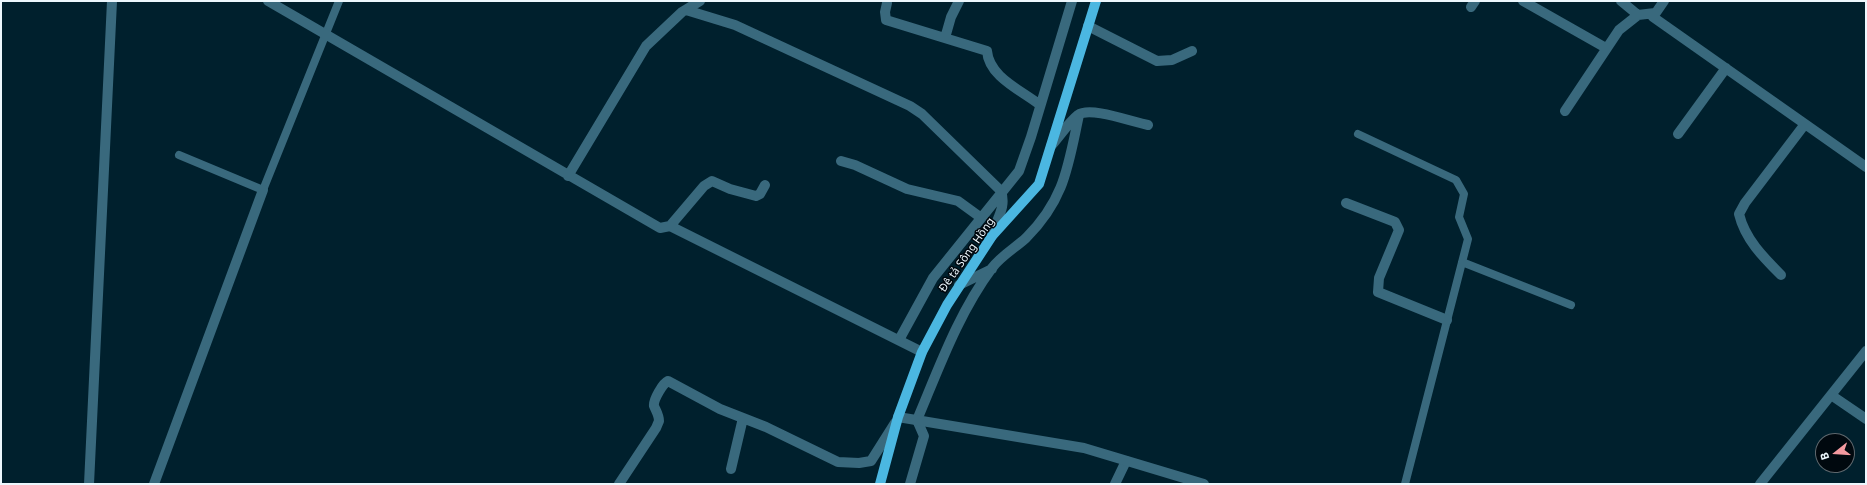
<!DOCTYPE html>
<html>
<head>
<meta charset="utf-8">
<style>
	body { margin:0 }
	#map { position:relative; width:1867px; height:485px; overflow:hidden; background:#00202d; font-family:"Noto Sans",sans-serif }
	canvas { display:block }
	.frame { position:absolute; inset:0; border:2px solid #ecf7fd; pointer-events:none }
	.north { position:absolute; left:1815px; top:433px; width:40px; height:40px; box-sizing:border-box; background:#00080e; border:1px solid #5e686e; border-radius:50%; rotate:253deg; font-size:11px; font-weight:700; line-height:16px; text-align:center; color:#ecf7fd }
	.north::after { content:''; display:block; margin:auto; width:14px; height:18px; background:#f49aa0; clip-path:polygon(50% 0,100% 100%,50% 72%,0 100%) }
</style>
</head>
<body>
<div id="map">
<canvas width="1867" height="485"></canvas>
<div class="frame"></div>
<div class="north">B</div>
</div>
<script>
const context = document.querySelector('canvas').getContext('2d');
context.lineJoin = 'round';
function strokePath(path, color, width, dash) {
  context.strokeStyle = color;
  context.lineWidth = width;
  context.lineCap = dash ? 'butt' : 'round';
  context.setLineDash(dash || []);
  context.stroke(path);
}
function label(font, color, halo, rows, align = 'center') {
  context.font = font + ' "Noto Sans",sans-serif';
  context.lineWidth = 3;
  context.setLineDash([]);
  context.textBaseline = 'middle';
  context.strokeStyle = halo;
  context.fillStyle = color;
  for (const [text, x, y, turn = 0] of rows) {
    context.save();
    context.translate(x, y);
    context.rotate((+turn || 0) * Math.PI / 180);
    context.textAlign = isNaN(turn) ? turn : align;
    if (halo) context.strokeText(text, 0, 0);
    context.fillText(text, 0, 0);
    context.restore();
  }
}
const service = new Path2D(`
	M1358 134 1456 180 1464 194 1459 217 1468 239 1405 484
	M179 155 263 190 339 1
	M1462 262 1571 305`);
const minor = new Path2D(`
	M268 1 660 228 670 226 922 352
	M1523 1 1606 48
	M1621 1 1638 15
	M1664 1 1653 17 1866 167
	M887 3 885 12 886 20 987 51C989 77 1021 90 1040 105
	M1471 7 1475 1
	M686 10 735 25 910 106 922 114 1001 191C1007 209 995 220 992 236
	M1088 26 1157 61 1172 60 1192 51
	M945 38 951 17 959 1
	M1565 111 1619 30 1638 15 1655 13
	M1678 134 1726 68
	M1051 146C1060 136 1068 123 1078 115 1090 106 1132 122 1148 125
	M841 161 855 165 907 189 958 201 980 217
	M568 176 646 46 682 12 700 1
	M1346 203 1395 222 1399 230 1379 278 1378 292 1447 320
	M670 226 704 186 712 181 730 189 756 196 760 194 765 185
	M1781 275C1763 257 1745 239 1739 214L1745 203 1805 124
	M959 285 992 269
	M899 340 933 278 1019 171 1031 137 1072 1
	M1831 395 1866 419
	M731 469 743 418
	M154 484 263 190
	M619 484 656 428 659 421C659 415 656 411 654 406 653 400 663 383 668 381L720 409 766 427 838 462 859 463 871 461 895 423
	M910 484 924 436 917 420C939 368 958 314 992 268 1001 256 1015 248 1026 238 1065 199 1068 166 1079 115
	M1115 484 1126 461
	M1760 484 1866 351`);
const tertiary = new Path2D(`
	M898 417 1084 448 1204 484
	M89 484 112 1`);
const primary = new Path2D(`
	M880 484 898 417 922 352 947 305 992 236 1039 184 1096 1`);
const streetNames = [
	["Đê tả Sông Hồng",967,255,-55]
];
strokePath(service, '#39697d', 8);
strokePath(minor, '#39697d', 10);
strokePath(tertiary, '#39697d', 10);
strokePath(primary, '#4bb7e1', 10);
label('11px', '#ecf7fd', '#00080e', streetNames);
</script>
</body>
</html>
